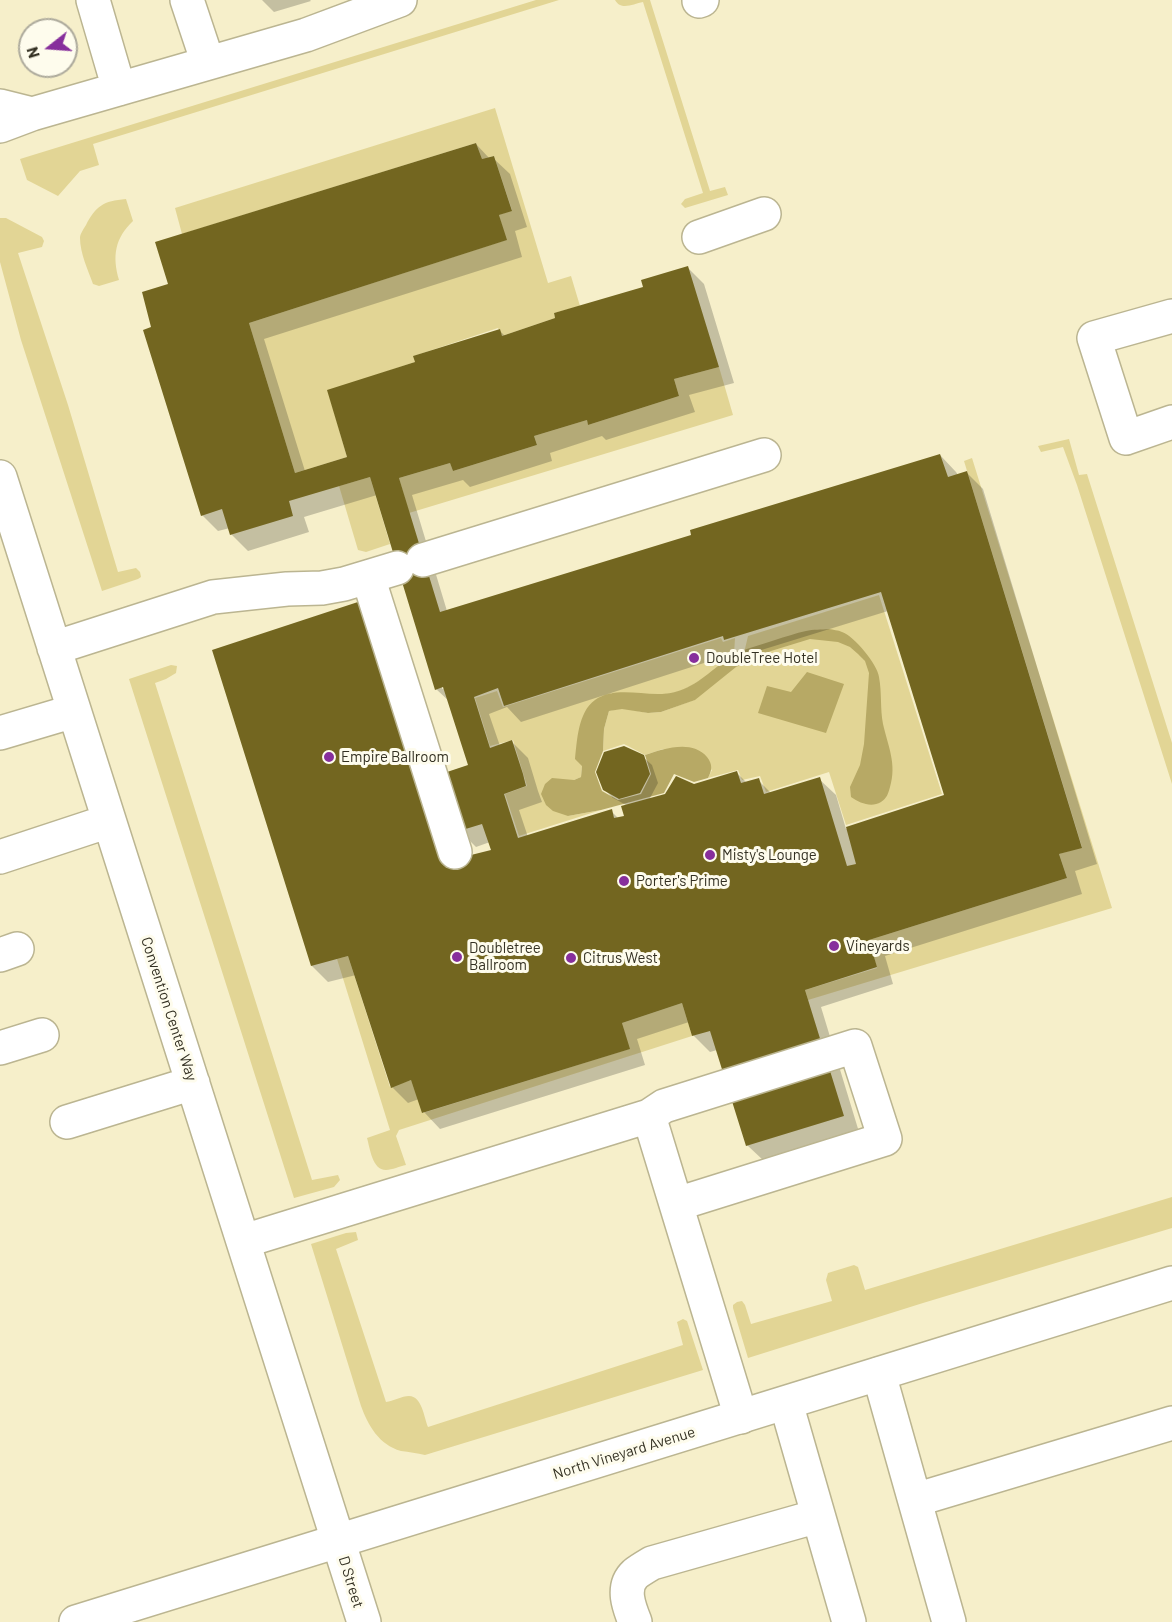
<!DOCTYPE html>
<html>
<head>
<meta charset="utf-8">
<style>
	body { margin:0 }
	#map { position:relative; width:1172px; height:1622px; overflow:hidden; background:#f6efca; font-family:Barlow,sans-serif }
	canvas { display:block }
	.north { position:absolute; left:18px; top:18px; width:60px; height:60px; box-sizing:border-box; background:#fefced; border:2px solid #adaa9c; border-radius:50%; rotate:253deg; font-size:16px; font-weight:700; line-height:24px; text-align:center; color:#333022 }
	.north::after { content:''; display:block; margin:auto; width:21px; height:27px; background:#872f9c; clip-path:polygon(50% 0,100% 100%,50% 72%,0 100%) }
</style>
</head>
<body>
<div id="map">
<canvas width="1172" height="1622"></canvas>
<div class="north">N</div>
</div>
<script>
const context = document.querySelector('canvas').getContext('2d');
context.lineJoin = 'round';
function fillPath(path, color) {
  context.fillStyle = color;
  context.fill(path, 'evenodd');
}
function strokePath(path, color, width, dash) {
  context.strokeStyle = color;
  context.lineWidth = width;
  context.lineCap = dash ? 'butt' : 'round';
  context.setLineDash(dash || []);
  context.stroke(path);
}
function label(font, color, halo, rows, align = 'center') {
  context.font = font + ' Barlow,sans-serif';
  context.lineWidth = 6;
  context.setLineDash([]);
  context.textBaseline = 'middle';
  context.strokeStyle = halo;
  context.fillStyle = color;
  for (const [text, x, y, turn = 0] of rows) {
    context.save();
    context.translate(x, y);
    context.rotate((+turn || 0) * Math.PI / 180);
    context.textAlign = isNaN(turn) ? turn : align;
    if (halo) context.strokeText(text, 0, 0);
    context.fillText(text, 0, 0);
    context.restore();
  }
}
const green = new Path2D(`
	M536 0H559L93 144 99 165 80 171 58 196 27 180 20 159Z
	M615 0H650L710 191 725 187 728 195 685 208 681 204 685 199 703 193 643 2C633 4 621 11 615 0Z
	M495 108 548 283 571 276 580 306 554 313 555 318 502 336 498 328 414 356 415 362 328 391 347 457 295 473 249 323 506 240 499 215 512 210 494 156 482 159 476 143 182 234 175 208Z
	M126 199 133 221C115 238 112 256 119 280L99 286 93 284C88 270 80 253 80 238 80 234 83 230 86 225 96 206 103 201 126 199Z
	M0 218H6L42 237 44 241 42 247 18 253 68 405 118 572 136 568 140 572 141 577 138 579 102 591 21 340 0 262Z
	M719 367 733 415 409 513 399 478 450 463 453 471 537 445 534 436 587 420 588 425 679 396 674 379Z
	M1069 439 1079 475 1087 474 1172 743V784L1077 485 1063 447 1041 452 1038 446Z
	M972 458 1112 908 808 1000 805 990 877 968 869 940 1067 878 1059 854 1082 847 964 461Z
	M370 477 390 544 366 552 358 550 339 486Z
	M879 595 942 794 846 825 829 772 766 792 760 776 742 780 738 770 708 778 712 770 663 749 645 755 624 744 603 751 604 729 609 711 622 708 648 713 661 712 694 700 718 680 744 653 748 636Z
	M721 638 723 642 735 638 734 655C719 666 704 680 687 688 665 699 635 694 611 693L582 766 581 777 574 780 568 816 601 810 519 836 505 794 527 786 513 740 490 746 475 698 497 691 503 707Z
	M171 665 177 666 176 673 166 679 155 683 312 1180 338 1175 340 1180 334 1187 294 1198 129 679Z
	M348 956 390 1087 411 1080 423 1113 629 1049 622 1023 682 1003 692 1036 399 1130 396 1136 406 1165C400 1166 392 1170 386 1170 372 1170 370 1148 367 1138L390 1130 337 959Z
	M1172 1197V1228L923 1303 748 1358 733 1308V1305L737 1302 742 1301 745 1305 751 1324 832 1301 826 1280 828 1273 854 1265 858 1267 865 1290Z
	M356 1232 358 1240 336 1249 386 1402C393 1401 402 1396 409 1396 422 1396 424 1417 428 1427L683 1345 677 1322 683 1319 687 1321 703 1370 425 1455C417 1453 409 1452 401 1451 379 1445 368 1425 361 1406L311 1244 346 1233Z`);
const water = new Path2D(`
	M829 629C833 630 838 630 842 632 854 636 878 665 879 677 882 693 880 708 883 724 888 746 897 764 890 787 888 794 887 798 881 802 871 808 860 803 851 797L850 787 860 765 864 744 869 673 865 661 858 654 850 647 838 642 810 639 771 651 736 667 695 700 661 712 648 713 622 709 609 711 604 729 603 751 595 772 602 791 618 800 641 794 651 774 645 755C663 749 692 739 707 757 713 765 712 770 708 778L694 782 674 774 664 793 601 810 568 816 553 811 546 805 541 794 545 784 552 778 574 780 581 777 582 766 575 759C577 741 578 712 595 700 618 684 649 699 675 692 698 686 713 668 732 656 745 648 761 645 775 640 785 637 796 633 806 631 813 629 821 630 829 629Z
	M807 672 844 684 826 733 758 713 767 686 791 692Z`);
const shadow = new Path2D(`
	M262 0H310L311 1 274 12Z
	M476 144 490 159 493 158 510 174 527 227 515 231 522 257 264 339 305 471 349 458 417 363 500 331 505 336 645 288 688 268 704 284 734 383 689 395 695 412 606 440 602 436 550 453 552 461 470 487 463 480 412 495 447 611 693 536 940 455 956 472 958 475 967 473 983 489 1097 864 1075 871 1082 894 885 956 893 984 821 1007 859 1132 764 1161 747 1145 717 1050 710 1052 693 1035 689 1022 637 1039 645 1065 440 1129 424 1112 419 1099 408 1103 392 1087 356 975 328 982 312 966 214 651 456 866 493 851 490 842 476 847 460 831 470 766 450 702 436 689 377 495 304 517 309 532 248 551 231 534 230 528 218 531 202 515 153 328 170 284ZM888 611 946 796 846 829 836 795 819 779 772 794 758 780 747 783 737 773 649 800 658 783 652 765 643 757 604 789 613 798 628 806 625 817 619 819 611 811 528 837 519 810 542 802 538 791 528 758 512 742 500 746 489 714 507 707 521 722 738 652 742 656ZM461 683 442 689V686Z`);
const building = new Path2D(`
	M476 143 482 159 494 156 512 211 499 215 507 240 249 323 295 473 347 457 327 390 415 362 413 356 500 329 502 336 555 318 554 313 643 287 641 280 688 266 719 367 674 379 679 396 588 425 587 420 534 436 537 445 453 471 450 463 399 478 440 612 691 535 690 530 940 454 948 477 967 471 1082 848 1059 854 1067 878 869 940 877 967 805 990 844 1116 746 1146 710 1031 692 1036 682 1003 622 1023 630 1049 422 1113 411 1080 391 1088 348 956 311 966 212 650 364 600 446 868 468 860 467 856 491 850 482 824 459 831 441 774 468 765 443 687 435 690 370 477 289 501 293 516 230 535 222 509 201 516 143 330 151 327 142 292 168 284 155 242ZM881 592 944 795 846 827 856 864 847 866 820 777 764 794 759 778 741 783 737 771 694 784 676 776 665 794 621 806 624 816 614 818 612 809 518 838 504 794 526 786 523 774 512 740 490 748 474 697 498 688 504 706 723 636 724 640Z
	M624 746 644 755 650 774 640 793 619 799 603 790 596 772 604 752Z`);
const minor = new Path2D(`
	M93 0 119 89
	M187 0 208 63
	M699 1 702 0
	M0 106 32 114 0 126
	M32 114 306 35 400 0
	M699 237 764 214
	M1172 316 1094 338 1126 438 1172 422
	M0 477 364 1622
	M423 560 764 455
	M368 577 455 852
	M54 648 213 597 287 589 322 588 344 584 397 568
	M0 733 74 711
	M0 857 109 821
	M0 955 17 949
	M0 1048 42 1035
	M649 1116 664 1106 855 1046 885 1139 677 1204
	M67 1122 193 1083
	M244 1241 649 1116 741 1417
	M879 1374 949 1622
	M786 1403 849 1622
	M915 1500 1172 1423
	M635 1622C629 1607 621 1587 635 1574 640 1570 647 1566 652 1563L818 1516`);
const major = new Path2D(`
	M76 1622 1172 1283`);
const markers = [
	[694,658,6,"#872f9c"],
	[329,757,6,"#872f9c"],
	[710,855,6,"#872f9c"],
	[624,881,6,"#872f9c"],
	[834,946,6,"#872f9c"],
	[457,957,6,"#872f9c"],
	[571,958,6,"#872f9c"]
];
const poiNames = [
	["DoubleTree Hotel",706,658],
	["Empire Ballroom",341,757],
	["Misty's Lounge",722,855],
	["Porter's Prime",636,881],
	["Vineyards",846,946],
	["Doubletree",469,948],
	["Ballroom",469,965],
	["Citrus West",583,958]
];
const streetNames = [
	["Convention Center Way",169,1009,72],
	["North Vineyard Avenue",624,1453,-17],
	["D Street",351,1582,73]
];
fillPath(green, '#e2d595');
fillPath(water, '#b7a965');
fillPath(shadow, '#0003');
fillPath(building, '#736620');
strokePath(minor, '#bbb591', 36);
strokePath(major, '#bbb591', 36);
strokePath(minor, '#fff', 33);
strokePath(major, '#fff', 33);
for (const [x, y, r, color] of markers) {
  const dot = new Path2D();
  dot.arc(x, y, r, 0, 2 * Math.PI);
  context.fillStyle = color;
  context.fill(dot);
  strokePath(dot, '#fefced', 2);
}
label('15px', '#333022', '#fefced', poiNames, 'left');
label('15px', '#333022', '#fefced', streetNames);
</script>
</body>
</html>
